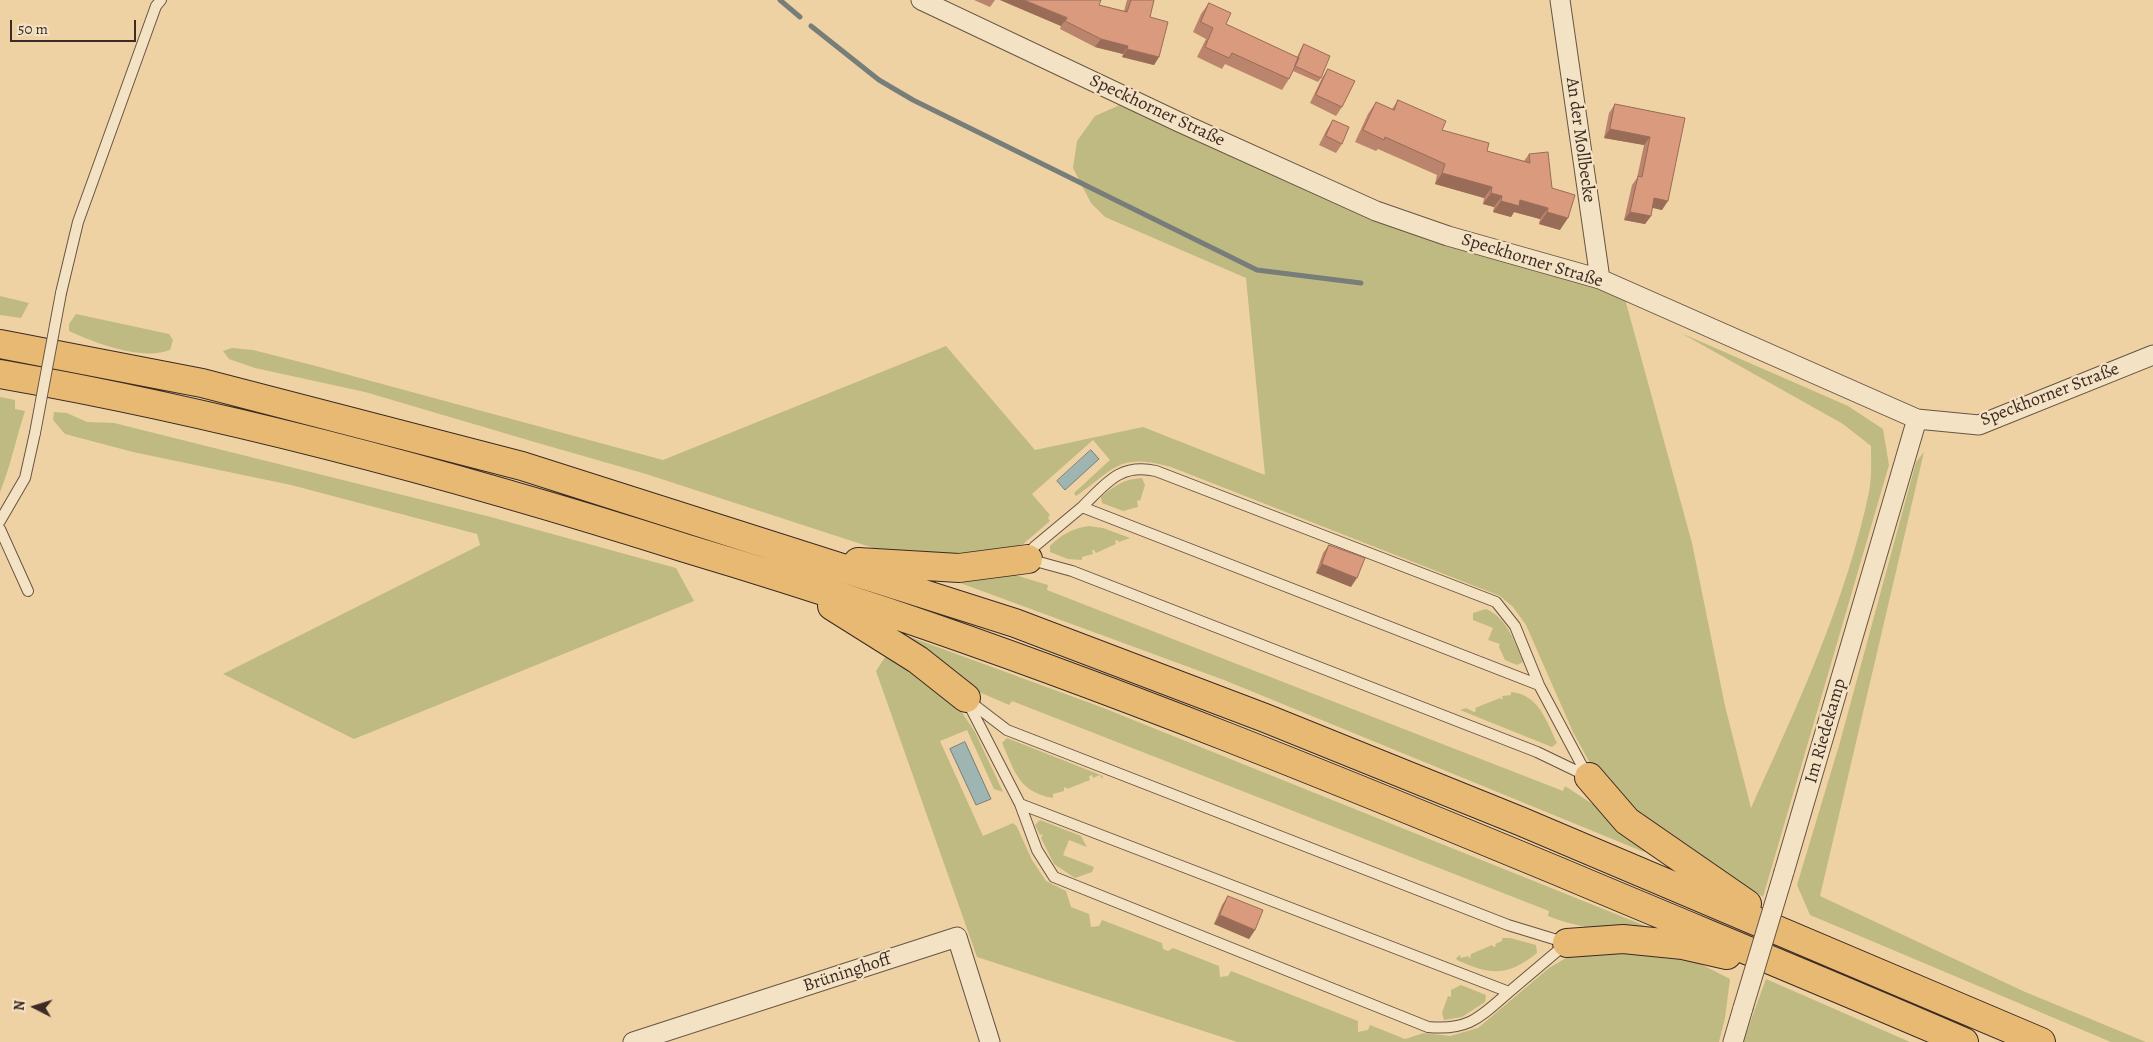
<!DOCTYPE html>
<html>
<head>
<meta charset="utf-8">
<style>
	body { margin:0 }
	#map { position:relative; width:2153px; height:1042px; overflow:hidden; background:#eed2a4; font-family:Alegreya,serif }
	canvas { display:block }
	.north { position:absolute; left:10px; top:982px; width:50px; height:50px; -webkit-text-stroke:4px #f4e2c4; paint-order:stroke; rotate:275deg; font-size:14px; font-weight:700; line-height:20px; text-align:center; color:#3c2a24 }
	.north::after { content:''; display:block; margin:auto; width:18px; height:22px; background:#3c2a24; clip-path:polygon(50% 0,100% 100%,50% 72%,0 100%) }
	.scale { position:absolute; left:10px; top:20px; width:126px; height:22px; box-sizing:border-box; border:2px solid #3c2a24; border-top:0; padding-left:6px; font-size:15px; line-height:18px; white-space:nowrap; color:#3c2a24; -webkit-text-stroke:4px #f4e2c4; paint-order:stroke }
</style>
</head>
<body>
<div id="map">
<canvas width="2153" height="1042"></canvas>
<div class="north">N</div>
<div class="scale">50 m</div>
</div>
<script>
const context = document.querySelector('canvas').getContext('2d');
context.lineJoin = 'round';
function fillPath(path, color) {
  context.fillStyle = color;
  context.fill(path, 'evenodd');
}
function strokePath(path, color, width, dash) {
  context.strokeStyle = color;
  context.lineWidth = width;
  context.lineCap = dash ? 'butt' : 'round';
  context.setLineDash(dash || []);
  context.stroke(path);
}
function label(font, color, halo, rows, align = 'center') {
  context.font = font + ' Alegreya,serif';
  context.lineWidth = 4.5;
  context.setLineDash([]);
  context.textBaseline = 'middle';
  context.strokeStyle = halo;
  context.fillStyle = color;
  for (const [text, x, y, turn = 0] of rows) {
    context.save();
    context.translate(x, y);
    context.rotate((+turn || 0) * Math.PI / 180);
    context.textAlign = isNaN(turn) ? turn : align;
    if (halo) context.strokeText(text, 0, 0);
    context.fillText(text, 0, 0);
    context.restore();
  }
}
const green = new Path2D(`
	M1122 104 1625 299 1692 543 1725 706 1751 808C1797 706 1846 602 1869 492 1872 477 1871 461 1871 446L1843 424 1681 333 1848 406 1883 429 1889 465 1763 897 1736 879 1703 863 1649 827 1592 767 1573 732 1526 625 1513 607 1500 596 1171 467C1118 452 1115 469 1076 496L1074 493 1110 460 1093 440 1032 494 1050 515 1048 518 1050 521 1023 544 985 557 898 556 646 474 538 443 365 392 255 368 229 359 223 351 232 348 253 350 312 365 663 460 946 346 1035 450 1143 427 1265 475 1246 278 1105 217 1091 203 1073 168 1077 141 1095 116Z
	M0 296 29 303 21 318 0 315Z
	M76 314 169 334 173 340 170 350C142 361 95 343 69 331V324Z
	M0 397 15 400V409L25 411C16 438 11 465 0 492Z
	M54 412 67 413 87 422 114 423 487 516 676 568 694 601 354 739 223 674 480 545 477 534 291 485 133 452 65 434 53 420Z
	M1924 452 1820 896 2023 991 2146 1042H2111L1810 915 1797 885 1840 742 1916 462Z
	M1142 478 1145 485 1140 501 1137 500 1138 507 1123 511 1102 503 1101 497C1114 486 1124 479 1142 478Z
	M1089 526 1103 528 1130 538 1119 542 1117 540 1115 541 1116 544 1096 553 1094 550H1092L1093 554 1082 557V560L1068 559 1050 552V546C1061 535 1073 528 1089 526Z
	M999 574 1015 575 1048 585 1047 590 1563 791 1565 786 1603 811 1646 849 1644 852 1224 680 952 580Z
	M1486 609C1507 618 1515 642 1523 662L1517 665 1505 660 1499 647 1500 644 1488 640 1493 628 1473 620V613Z
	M897 634H902L1101 707 1648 927 1646 930C1609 930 1583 930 1548 916L1549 911 1012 701 1009 705 963 685Z
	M887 654 949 699 961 711 975 732 1003 792 994 789 967 730 940 741 983 836 1013 823 1017 827 1032 860 1046 881 1066 891 1071 907 1089 914 1091 927 1099 926 1102 920 1162 943 1163 949 1168 951 1173 948 1219 966 1220 977 1228 976 1231 971 1358 1021V1032L1368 1030 1370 1025 1405 1039 1424 1033 1450 1036 1478 1028 1549 968 1566 958 1588 953 1645 952 1691 959 1730 979 1725 1018 1719 1042H1237L977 957 876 671Z
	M1511 692C1539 695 1546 720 1557 743L1552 747 1460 710 1466 708 1474 712 1476 711 1475 708 1500 698 1503 700 1502 696 1511 695Z
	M1007 738 1103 776 1102 779 1100 775 1093 778 1092 775 1089 776 1090 780 1067 789 1066 787 1064 788V791L1053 794V798C1018 792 1015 771 1002 743Z
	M1040 820 1081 836 1087 847 1069 840 1063 855 1094 867 1092 872 1075 878 1054 864 1041 838 1043 834 1040 835 1035 825Z
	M1502 938H1510L1536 945 1537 953C1507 977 1490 975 1457 960L1456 958 1460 955 1461 958 1468 956 1470 959 1471 954 1492 945 1494 947 1496 946 1495 944 1502 941Z
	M1766 979 1910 1042H1743Z
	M1461 985 1486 995 1485 1002 1462 1017 1444 1020 1442 1013 1448 996 1451 997V990Z`);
const water = new Path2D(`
	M1091 450 1099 459 1065 490 1057 481Z
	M965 742 991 799 976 805 950 749Z`);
const stream = new Path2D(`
	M780 0 800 17
	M811 26 879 80 913 100 1257 270 1361 283`);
const lane = new Path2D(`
	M61 293 78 222 156 6 161 0
	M1082 507C1106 484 1119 463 1156 471L1496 602 1515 626 1539 685 1588 777
	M0 521 25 478 35 433
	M0 529 28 591
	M1539 685 1082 507 1034 547 1028 559 1072 571 1537 752 1589 777
	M966 699 1020 804 1509 992 1567 943
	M969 701 1007 730 1508 925 1567 943
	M1020 804 1037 850 1054 877 1428 1027C1469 1031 1480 1017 1509 992`);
const street = new Path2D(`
	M921 0 1179 122 1376 211 1448 236 1600 279 1917 419 1979 425 2153 355
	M1560 0 1600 279
	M1784 872 1917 419
	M633 1042 957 937 990 1042
	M1733 1042 1743 1008`);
const highway = new Path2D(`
	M0 344 202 383 522 466 1015 623 1265 718 1520 821 2041 1042
	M0 374C234 415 462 477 688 549 755 569 821 590 887 612 1115 689 1338 780 1560 872 1695 929 1830 984 1964 1042
	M858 562 959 568 1028 559
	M832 606 918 660 966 698
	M1589 777 1627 821 1747 904
	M1567 943 1623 939 1683 945 1727 955`);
const laneBridge = new Path2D(`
	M35 433 61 293`);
const streetBridge = new Path2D(`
	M1743 1008 1784 872`);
const wall = new Path2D(`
	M974 0H995L990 7Z
	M1000 0 1099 5 1124 11 1127 0H1154L1150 17 1159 57 1154 65 1122 57 1123 54 1095 47 1060 29 1061 26Z
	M1209 3 1226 24 1297 57 1301 49 1304 44 1321 78 1318 82 1293 71 1289 79 1282 90 1225 64 1222 69 1197 57 1206 39 1193 32 1201 14Z
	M1328 69 1342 107 1336 116 1310 103 1322 78Z
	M1398 100 1442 130 1487 151 1524 161 1529 154 1552 188 1560 230 1539 224 1540 219 1514 212 1511 217 1493 212 1494 207 1483 204 1484 198 1435 184 1437 175 1378 149 1376 151 1355 142 1368 114 1376 102 1392 109Z
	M1615 104 1685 118 1662 210 1652 207 1651 216 1645 224 1624 220 1632 185 1637 178 1644 145 1604 138 1609 113Z
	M1333 120 1342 144 1336 153 1319 145 1327 129Z
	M1329 545 1351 587 1316 573 1323 553Z
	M1228 896 1255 930 1249 939 1214 924 1222 905Z`);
const shadedWall = new Path2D(`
	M1000 0H1024L1067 18 1061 26Z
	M1101 39 1128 46 1123 54 1095 47Z
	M1127 49 1159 57 1154 65 1122 57Z
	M1610 129 1650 137 1644 145 1604 138Z
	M1442 173 1492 187 1484 198 1435 184Z
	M1491 193 1502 196 1494 207 1483 204Z
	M1654 198 1668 201 1662 210 1648 207Z
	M1520 200 1548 208 1540 219 1514 212 1511 217 1493 212 1501 201Z
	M1547 212 1568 218 1560 230 1539 224Z
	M1630 212 1651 216 1645 224 1624 220Z
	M1322 564 1357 578 1351 587 1316 573Z
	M1220 915 1255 930 1249 939 1214 924Z`);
const building = new Path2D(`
	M1024 0H1101L1099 5 1127 12 1131 0H1154L1150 17 1168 22 1159 57 1127 49 1128 46 1101 39 1065 21 1067 18Z
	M1209 3 1231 13 1226 24 1299 58 1289 79 1232 53 1229 58 1205 47 1213 28 1201 22Z
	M1304 44 1330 56 1321 78 1295 66Z
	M1328 69 1355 81 1342 107 1316 95Z
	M1398 100 1446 121 1442 130 1489 143 1487 151 1530 163 1529 154 1548 152 1552 188 1575 195 1568 218 1547 212 1548 208 1520 200 1519 206 1501 201 1502 196 1491 193 1492 187 1442 173 1445 164 1385 137 1384 140 1363 130 1376 102 1394 110Z
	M1615 104 1685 118 1668 201 1654 198 1651 216 1630 212 1638 176 1642 177 1650 137 1610 129Z
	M1333 120 1349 127 1342 144 1326 136Z
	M1329 545 1365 558 1357 578 1322 564Z
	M1228 896 1263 910 1255 930 1220 915Z`);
const streetNames = [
	["Speckhorner Straße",1157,111,25],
	["An der Mollbecke",1580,140,82],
	["Speckhorner Straße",1532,261,17],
	["Speckhorner Straße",2050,395,-21],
	["Im Riedekamp",1826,731,-74],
	["Brüninghoff",847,973,-18]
];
fillPath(green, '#bfba81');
fillPath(water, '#9fb5b2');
strokePath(water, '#777d79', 1);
strokePath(stream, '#777d79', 5);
strokePath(lane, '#685444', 12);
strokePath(street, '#685444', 21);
strokePath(highway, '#3c2a24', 30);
strokePath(lane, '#f4e2c4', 10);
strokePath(street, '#f4e2c4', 19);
strokePath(highway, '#e7b972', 28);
strokePath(laneBridge, '#685444', 12, []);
strokePath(streetBridge, '#685444', 21, []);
strokePath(laneBridge, '#f4e2c4', 10);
strokePath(streetBridge, '#f4e2c4', 19);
fillPath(wall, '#bb846c');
fillPath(shadedWall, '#996c58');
fillPath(building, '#da9a7e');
strokePath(building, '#996c58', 1);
label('18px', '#3c2a24', '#f4e2c4', streetNames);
</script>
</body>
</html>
